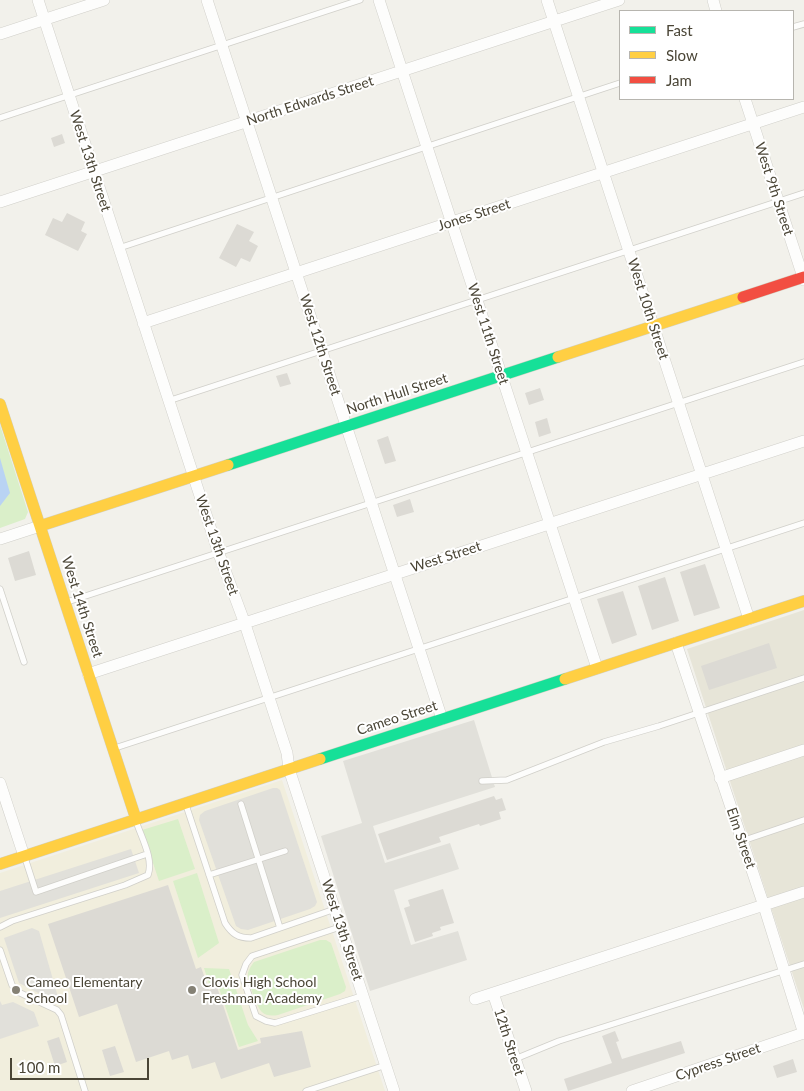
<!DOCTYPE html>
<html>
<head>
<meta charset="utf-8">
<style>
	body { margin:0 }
	#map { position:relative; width:804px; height:1091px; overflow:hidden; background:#f2f1eb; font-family:Lato,sans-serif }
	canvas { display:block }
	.legend { position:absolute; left:619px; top:10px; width:175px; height:90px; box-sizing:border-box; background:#fff; border:1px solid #b7b5af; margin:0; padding:6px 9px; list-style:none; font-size:15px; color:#4a4536 }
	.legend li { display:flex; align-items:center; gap:10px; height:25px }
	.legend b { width:25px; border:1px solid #b7b5af }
	.scale { position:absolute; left:10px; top:1058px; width:139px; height:22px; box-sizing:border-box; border:2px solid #4a4536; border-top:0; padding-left:6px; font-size:15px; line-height:18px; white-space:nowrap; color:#4a4536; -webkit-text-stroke:4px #fff; paint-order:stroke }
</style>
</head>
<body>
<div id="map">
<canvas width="804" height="1091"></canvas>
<ul class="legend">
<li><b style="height:6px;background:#16e098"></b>Fast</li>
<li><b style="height:6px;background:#ffcf43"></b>Slow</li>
<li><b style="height:6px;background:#f24e42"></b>Jam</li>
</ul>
<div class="scale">100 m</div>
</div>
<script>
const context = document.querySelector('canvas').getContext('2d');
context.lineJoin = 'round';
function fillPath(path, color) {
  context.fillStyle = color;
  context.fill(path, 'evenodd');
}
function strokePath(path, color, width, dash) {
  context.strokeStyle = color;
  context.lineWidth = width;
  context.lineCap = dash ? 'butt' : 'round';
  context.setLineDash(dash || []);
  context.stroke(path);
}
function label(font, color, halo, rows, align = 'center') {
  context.font = font + ' Lato,sans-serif';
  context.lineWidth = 4;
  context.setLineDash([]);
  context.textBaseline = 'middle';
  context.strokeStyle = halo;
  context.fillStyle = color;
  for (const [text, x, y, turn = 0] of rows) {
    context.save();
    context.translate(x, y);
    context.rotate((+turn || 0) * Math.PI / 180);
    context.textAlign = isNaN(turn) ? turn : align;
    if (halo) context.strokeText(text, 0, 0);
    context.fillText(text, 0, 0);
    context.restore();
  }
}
const residential = new Path2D(`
	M804 610V1009L687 649Z`);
const education = new Path2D(`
	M282 780 385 1091H0V873Z`);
const green = new Path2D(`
	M0 425 28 512 25 519 0 528Z
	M178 819 195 869 159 881 142 830Z
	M197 873 219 943 198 958 173 881Z
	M320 940H326L331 943 346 987 345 991 340 994 278 1015C272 1016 266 1016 262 1012 257 1008 247 979 248 973 249 969 251 966 254 962Z
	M204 968 229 969 248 1025 258 1041 239 1047 218 985 210 987Z`);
const parking = new Path2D(`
	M474 720 495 787 373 826 385 863 450 843 459 869 394 890 411 945 458 931 467 960 370 991 321 836 362 823 343 761Z
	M273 788H277L280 790 317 902 315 906 310 909 248 930 241 929 236 926 199 820 200 815 205 811Z
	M131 849 139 873 0 918V891Z
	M32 928 39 931 58 997 50 999 19 983 4 938Z
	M0 1001 2 1005 13 1002 34 1012 39 1026 0 1039Z`);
const water = new Path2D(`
	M0 458 10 493 0 506Z`);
const building = new Path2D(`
	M62 134 65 143 54 147 51 138Z
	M67 213 85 222 81 231 87 234 78 251 45 235 53 218 62 222Z
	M237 224 254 232 249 241 258 246 250 262 241 258 236 267 219 258Z
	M287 373 291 384 280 387 276 376Z
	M540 388 544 400 529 405 525 393Z
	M547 418 551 433 539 437 535 422Z
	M388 436 396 461 385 464 377 440Z
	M410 499 414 512 397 517 393 505Z
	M29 551 36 575 15 581 8 558Z
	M705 564 720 608 694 616 680 572Z
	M665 577 679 621 652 630 638 586Z
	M623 591 637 635 612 644 597 599Z
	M769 643 777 668 709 690 701 666Z
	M494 796 496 800 502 798 506 810 499 812 501 819 480 826 479 824 439 837 441 842 387 860 378 834Z
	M168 885 196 969 201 967 209 990 217 987 238 1050 261 1043 260 1038 302 1031 311 1067 274 1077 269 1063 221 1079 215 1062 192 1069 188 1055 172 1060 169 1051 136 1062 117 1004 79 1017 48 924Z
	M443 889 454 923 440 927 441 930 432 933 433 936 415 942 404 908 410 906 408 900Z
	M615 1031 619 1041 616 1042 622 1059 681 1041 685 1053 568 1091 564 1079 612 1063 602 1036Z
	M59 1037 67 1062 55 1066 47 1041Z
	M115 1046 124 1072 110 1076 102 1050Z
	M793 1059 797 1072 777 1078 773 1066Z`);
const lane = new Path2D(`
	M793 27 804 24
	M0 118 360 0
	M119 248 620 83
	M168 401 804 193
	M0 589 24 662
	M67 602 804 362
	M115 748 804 523
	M482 781 507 780 604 742 659 726 804 678
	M241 804 280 928
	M186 805 225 923C232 934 238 938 251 938L335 909
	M742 841 804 820
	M25 858 36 892 147 854
	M209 875 285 851
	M0 927 12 921 125 885 148 875C154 859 141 837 136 821
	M340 927 252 956 246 964 242 975 256 1016 266 1021 275 1023 362 996
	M0 950 12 985 18 992 57 1010 61 1015 85 1091
	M515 1059 559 1041 804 964
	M306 1091 386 1065`);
const street = new Path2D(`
	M38 0 219 554 245 624 287 753 289 769 394 1091
	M207 0 442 719
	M379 0 597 668
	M547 0 749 619
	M713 0 716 11
	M0 34 104 0
	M745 99 804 280
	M0 202 619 0
	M143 323 804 107
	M0 539 40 526
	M676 643 764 906 804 1034
	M88 674 804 441
	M720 778 804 750
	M0 783 24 856
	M493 993 526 1091
	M475 999 804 892
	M632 1091 804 1033`);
const fast = new Path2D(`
	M228 465 558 357
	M320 759 565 679`);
const slow = new Path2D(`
	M558 357 743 297
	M0 404 136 819
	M40 526 228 465
	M565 679 804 601
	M0 864 320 759`);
const jam = new Path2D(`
	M743 297 804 277`);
const markers = [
	[16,990,5,"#858175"],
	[192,990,5,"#858175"]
];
const streetNames = [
	["North Edwards Street",310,101,-18],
	["West 13th Street",90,161,72],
	["West 9th Street",774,189,72],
	["Jones Street",474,215,-18],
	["West 10th Street",648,309,72],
	["West 11th Street",488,334,72],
	["West 12th Street",320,345,72],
	["North Hull Street",397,394,-18],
	["West 13th Street",217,545,71],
	["West Street",446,557,-18],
	["West 14th Street",82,607,72],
	["Cameo Street",397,718,-18],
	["Elm Street",741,838,71],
	["West 13th Street",342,930,72],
	["12th Street",509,1042,72],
	["Cypress Street",718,1062,-19]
];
const poiNames = [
	["Cameo Elementary",26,982],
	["School",26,998],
	["Clovis High School",202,982],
	["Freshman Academy",202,998]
];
fillPath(residential, '#e7e5d8');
fillPath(education, '#f1eedd');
fillPath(green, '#daefc9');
fillPath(parking, '#e1e0da');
fillPath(water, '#b9d3f3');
fillPath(building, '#dcdad4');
strokePath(lane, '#d0cfc9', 7);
strokePath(street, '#d0cfc9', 12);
strokePath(fast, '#d2d0c2', 12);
strokePath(slow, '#d2d0c2', 12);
strokePath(jam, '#d2d0c2', 12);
strokePath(lane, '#fdfdfc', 5.5);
strokePath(street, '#fdfdfc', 11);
strokePath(fast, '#16e098', 11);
strokePath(slow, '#ffcf43', 11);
strokePath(jam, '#f24e42', 11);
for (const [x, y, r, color] of markers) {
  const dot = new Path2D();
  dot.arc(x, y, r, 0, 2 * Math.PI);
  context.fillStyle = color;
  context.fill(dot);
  strokePath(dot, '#fff', 2);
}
label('14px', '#4a4536', '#fff', streetNames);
label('14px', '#4a4536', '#fff', poiNames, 'left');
</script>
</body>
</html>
